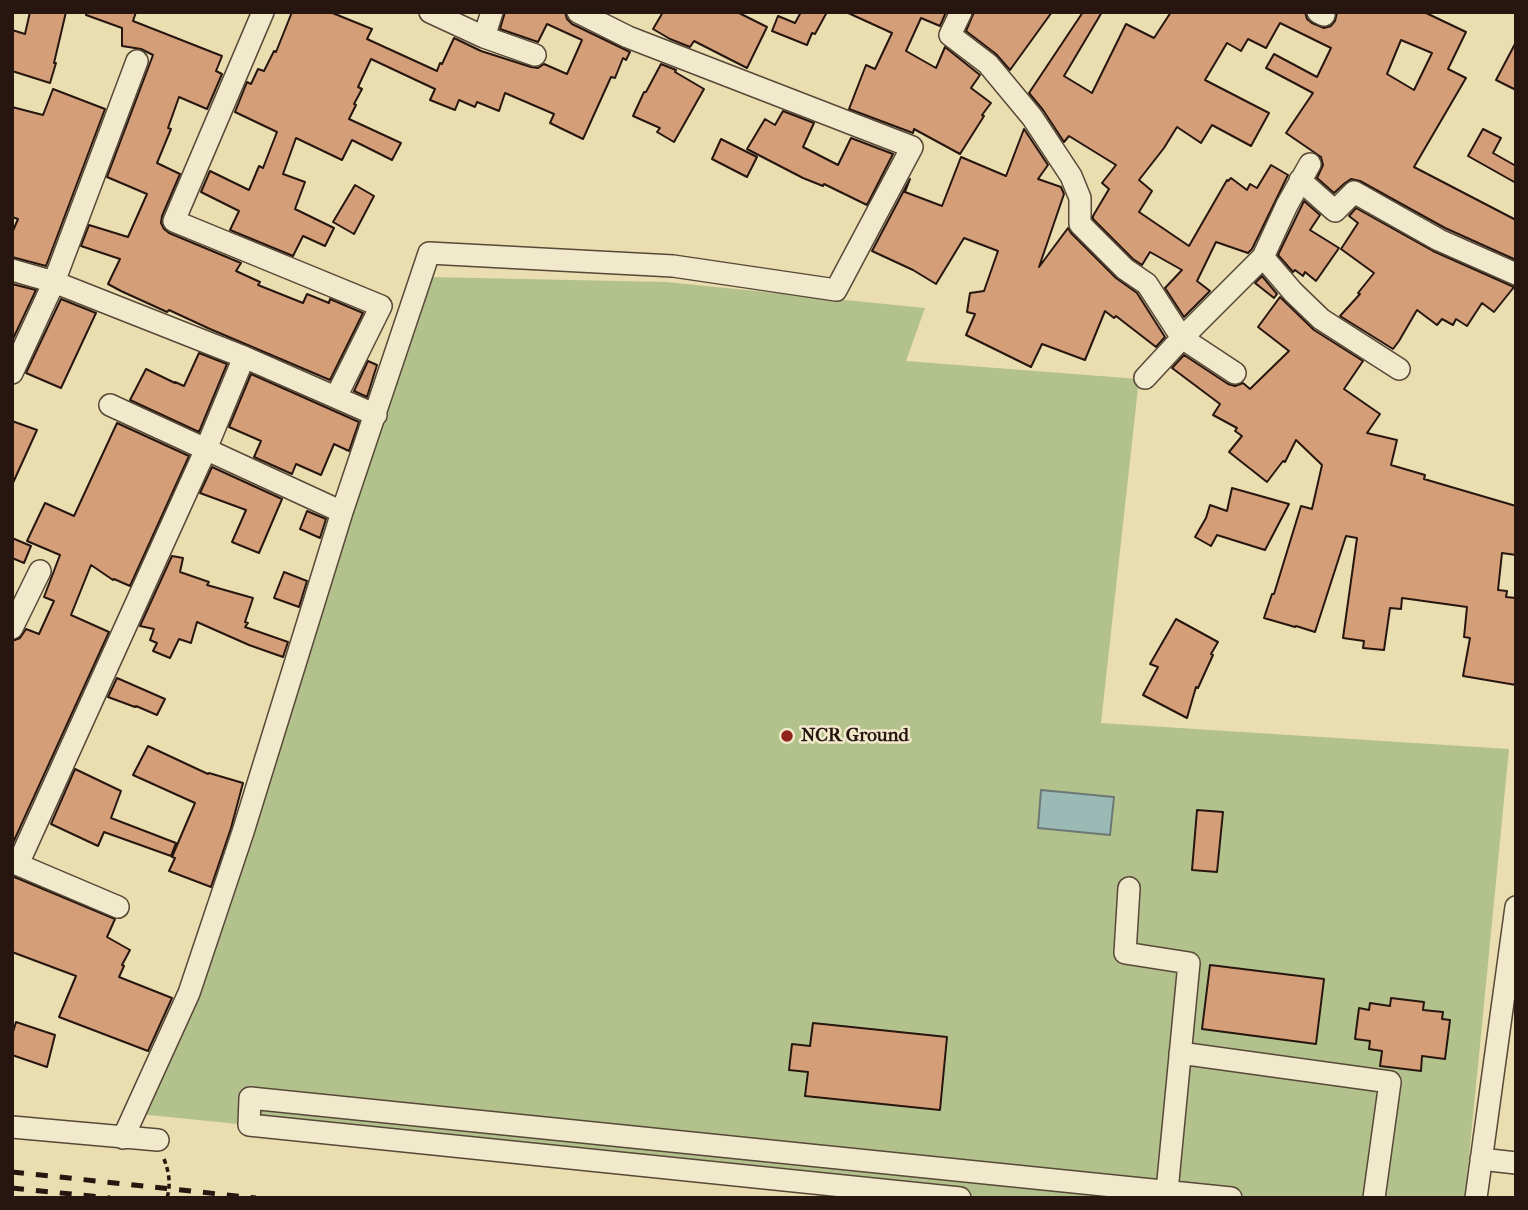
<!DOCTYPE html>
<html>
<head>
<meta charset="utf-8">
<style>
	body { margin:0 }
	#map { position:relative; width:1528px; height:1210px; overflow:hidden; background:#eaddaf; font-family:"IM FELL French Canon",serif }
	canvas { display:block }
	.frame { position:absolute; inset:0; border:14px solid #26160f; pointer-events:none }
</style>
</head>
<body>
<div id="map">
<canvas width="1528" height="1210"></canvas>
<div class="frame"></div>
</div>
<script>
const context = document.querySelector('canvas').getContext('2d');
context.lineJoin = 'round';
function fillPath(path, color) {
  context.fillStyle = color;
  context.fill(path, 'evenodd');
}
function strokePath(path, color, width, dash) {
  context.strokeStyle = color;
  context.lineWidth = width;
  context.lineCap = dash ? 'butt' : 'round';
  context.setLineDash(dash || []);
  context.stroke(path);
}
function label(font, color, halo, rows, align = 'center') {
  context.font = font + ' "IM FELL French Canon",serif';
  context.lineWidth = 5;
  context.setLineDash([]);
  context.textBaseline = 'middle';
  context.strokeStyle = halo;
  context.fillStyle = color;
  for (const [text, x, y, turn = 0] of rows) {
    context.save();
    context.translate(x, y);
    context.rotate((+turn || 0) * Math.PI / 180);
    context.textAlign = isNaN(turn) ? turn : align;
    if (halo) context.strokeText(text, 0, 0);
    context.fillText(text, 0, 0);
    context.restore();
  }
}
const green = new Path2D(`
	M429 277 666 282 925 308 906 361 1139 379 1101 723 1509 749 1465 1198H970L139 1114Z`);
const water = new Path2D(`
	M1041 790 1114 797 1110 835 1038 828Z`);
const building = new Path2D(`
	M30 12H66L54 63H56L50 83 12 71V30L25 34Z
	M86 12H136L133 21 222 56 216 71 222 74 207 109 179 97 168 128 171 129 157 163 180 174 162 216 161 223 164 229 169 233 241 263 236 271 260 282 258 285 303 303 307 294 329 303 330 299 363 313 330 380 210 329 169 310 167 312 121 291 108 284 120 259 81 246 89 225 128 237 147 194 107 177 153 55 141 49 122 46V28L86 15Z
	M292 12H330L372 29 367 39 437 71 440 63 442 64 454 38 481 51 531 67 538 68 544 64 567 74 582 40 547 24 538 42 500 29 505 12H565L567 19 572 24 630 52 626 60 623 58 615 78 611 77 583 139 550 123 554 114 505 93 499 111 477 102 475 107 459 100 455 110 430 100 435 89 371 59 358 87 362 89 354 104 356 105 349 119 401 143 392 160 352 140 342 160 296 138 283 174 305 182 295 209 334 228 325 246 303 236 293 256 230 230 239 211 201 192 210 171 249 190 259 166 263 168 277 132 235 112 247 82 251 84 258 69 264 71 274 51 276 52Z
	M663 12H737L767 27 747 68 694 41 690 47 670 39 653 29Z
	M801 12H827L815 34 812 33 807 45 772 31 778 16 795 23Z
	M846 12H946L940 26 921 18 906 51 936 68 945 47 980 75 971 88 991 103 982 115 984 116 960 154 914 129 913 133 849 109 866 65 875 69 892 33Z
	M974 12H1052L1010 70 996 54 966 31Z
	M1083 12H1102L1064 76 1092 93 1126 24 1154 38 1171 12H1305L1307 19 1312 23 1324 28 1331 26 1335 21 1337 12H1424L1466 32 1448 69 1466 78 1414 167 1516 220V260L1445 228 1360 181 1351 179 1345 183 1334 193 1317 178 1323 165 1321 157 1286 133 1313 93 1266 68 1274 54 1317 77 1331 48 1280 23 1266 48 1248 39 1241 51 1227 43 1205 80 1269 113 1251 146 1212 125 1201 143 1177 127 1164 148 1139 180 1152 191 1139 212 1189 246 1227 180 1228 181 1231 178 1247 190 1250 184 1257 188 1271 165 1288 175 1252 249 1248 253 1216 242 1197 281 1210 291 1184 317 1165 288 1182 270 1150 252 1142 265 1133 259 1093 219V216L1109 189 1102 183 1116 165 1069 136 1064 142 1043 110 1029 93ZM1401 40 1432 53 1414 90 1387 74Z
	M1516 42V90L1496 80Z
	M661 64 676 70 675 72 704 89 674 142 657 132 660 128 633 116 644 92H646Z
	M53 89 105 109 46 266 12 257V233L18 219 12 217V107L43 115Z
	M783 111 814 123 803 147 838 165 851 138 893 154 867 205 824 184 823 186 803 178 747 149 765 119 775 125Z
	M1024 129 1048 165 1038 179 1061 187 1064 194 1039 267 1068 228 1071 233 1116 278 1137 293 1165 337 1156 347 1116 316 1114 318 1105 311 1085 360 1042 344 1031 367 966 335 975 314 967 312 970 293 984 291 998 251 964 238 936 284 913 270 872 251 910 179 905 192 942 206 961 157 1006 176Z
	M1483 129 1501 138 1493 153 1516 166V183L1468 156Z
	M721 139 757 157 747 177 712 159Z
	M355 185 374 196 354 234 333 222Z
	M1304 201 1320 215 1310 230 1339 248 1316 281 1305 272 1303 276 1295 270 1293 272 1278 255Z
	M1356 208 1433 251 1514 287 1494 312 1482 303 1467 326 1456 319 1453 325 1442 319 1437 325 1417 310 1399 341 1393 349 1340 316 1360 294 1358 293 1374 273 1341 249 1358 223 1349 216Z
	M1262 276 1277 294 1274 298 1255 283Z
	M12 284 36 290 12 341Z
	M1280 297 1314 330 1363 361 1344 389 1380 414 1367 433 1397 440 1391 465 1425 475 1424 479 1516 506V555L1502 553 1498 590 1507 591 1506 597 1516 598V685L1463 676 1470 638 1464 637 1467 607 1402 598 1401 609 1390 608 1384 650 1363 648 1364 641 1343 638 1357 538 1346 536 1315 632 1296 626 1295 627 1264 618 1272 594H1274L1301 506 1312 509 1322 465 1296 440 1285 462 1283 461 1267 482 1229 452 1242 436 1235 431 1237 428 1213 415 1220 404 1172 368 1184 355 1228 384 1235 386 1243 383 1250 389 1289 351 1258 327Z
	M61 299 96 313 61 388 26 373Z
	M199 353 227 364 199 432 130 400 146 369 175 383V382L184 386Z
	M368 361 377 365 367 397 354 391Z
	M251 374 359 422 349 451 334 444 321 475 296 464 292 474 254 457 261 441 229 427Z
	M12 421 37 430 12 485Z
	M117 423 189 456 130 586 114 579 113 580 91 565 71 615 109 632 12 845V641L20 638 26 629 39 634 54 601 44 597 60 555 27 541 45 503 74 516Z
	M212 467 282 499 259 553 232 542 246 510 200 493Z
	M1232 488 1289 504 1265 550 1217 535 1211 546 1195 537 1206 518 1210 505 1227 511Z
	M307 511 326 519 320 538 300 529Z
	M12 538 31 546 24 563 12 558Z
	M172 556 183 558 180 572 209 582 207 585 253 598 245 622 248 623 245 627 288 642 283 657 249 645 197 622 191 643 179 639 170 658 153 651 157 643 150 640 154 629 140 626Z
	M284 572 307 581 299 607 274 598Z
	M1176 619 1218 642 1211 654 1213 655 1198 688 1196 687 1187 718 1143 695 1158 667 1150 664Z
	M117 678 165 699 157 715 136 706 135 707 108 697Z
	M148 746 208 774 209 773 243 783 231 828 211 887 169 871 175 858 172 857 195 803 133 775Z
	M75 769 121 791 111 818 176 843 171 856 104 832 98 846 51 824Z
	M1197 810 1223 812 1217 872 1192 870Z
	M12 876 115 919 107 937 130 950 122 965 124 966 119 977 172 998 148 1051 59 1017 76 976 12 952Z
	M1210 965 1324 979 1316 1044 1202 1029Z
	M1391 998 1424 1002 1423 1010 1443 1012 1442 1019 1450 1020 1445 1059 1422 1056 1421 1071 1380 1066 1382 1051 1369 1049 1370 1041 1355 1039 1359 1008 1369 1010 1370 1003 1390 1006Z
	M16 1022 55 1035 47 1067 12 1055V1035Z
	M813 1023 947 1037 940 1110 805 1096 808 1072 789 1070 792 1044 810 1046Z`);
const path = new Path2D(`
	M164 1159C169 1172 171 1184 167 1198`);
const street = new Path2D(`
	M263 12 174 221 381 306 336 397
	M430 12 484 37 535 55
	M961 12 950 35 988 64 1032 117 1071 176 1080 198V224L1125 269 1147 284 1182 338 1235 373
	M1318 12 1324 15
	M484 37 492 12
	M1300 180 1335 211 1354 192 1439 240 1516 274
	M1263 257 1293 292 1321 319 1399 369
	M12 270 54 282 244 357 376 415
	M12 373 54 282 137 61
	M1145 378 1182 338 1263 257 1287 205 1310 164
	M110 405 342 512
	M12 628 40 571
	M12 862 118 907
	M18 864 206 449 244 357
	M1129 888 1125 953 1189 963 1167 1191
	M1180 1053 1390 1082 1374 1198
	M12 1127 158 1140
	M123 1138 189 993 243 832 342 512 429 253 673 266 836 290 912 147 628 37 578 12
	M1481 1159 1516 1163
	M960 1198 249 1125 250 1098 1231 1198
	M1476 1198 1516 907`);
const rail = new Path2D(`
	M12 1172 256 1198
	M12 1188 110 1198`);
const markers = [
	[787,736,7,"#8f2418"]
];
const poiNames = [
	["NCR Ground",801,736]
];
fillPath(green, '#b3c28d');
fillPath(water, '#9bbab5');
strokePath(water, '#6c7873', 2);
fillPath(building, '#d49e78');
strokePath(building, '#26160f', 2);
strokePath(street, '#574837', 24);
strokePath(path, '#26160f', 3.5, [5, 3.5]);
strokePath(street, '#f1e9cb', 21);
strokePath(rail, '#26160f', 5, [12, 12]);
for (const [x, y, r, color] of markers) {
  const dot = new Path2D();
  dot.arc(x, y, r, 0, 2 * Math.PI);
  context.fillStyle = color;
  context.fill(dot);
  strokePath(dot, '#f1e9cb', 2.5);
}
label('bold 19px', '#26160f', '#f1e9cb', poiNames, 'left');
</script>
</body>
</html>
